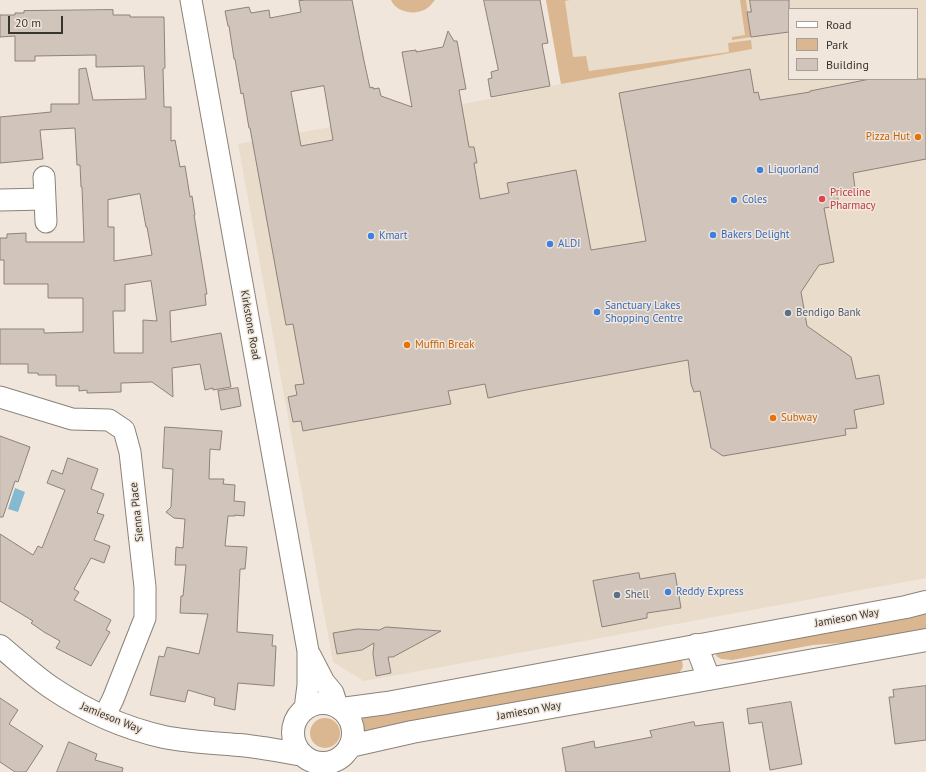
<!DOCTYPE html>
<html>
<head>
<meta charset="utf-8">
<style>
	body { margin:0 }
	#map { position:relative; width:926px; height:772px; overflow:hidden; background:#f0e6db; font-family:"PT Sans",sans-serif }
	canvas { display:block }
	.legend { position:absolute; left:788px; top:8px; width:130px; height:72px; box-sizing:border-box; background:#f0e6db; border:1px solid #a69f97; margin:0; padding:5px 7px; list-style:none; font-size:12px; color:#383430 }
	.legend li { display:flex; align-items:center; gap:8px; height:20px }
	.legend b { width:20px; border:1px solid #a69f97 }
	.scale { position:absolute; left:8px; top:16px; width:55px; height:18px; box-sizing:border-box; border:2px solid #383430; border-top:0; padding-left:5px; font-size:12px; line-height:14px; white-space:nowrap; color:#383430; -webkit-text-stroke:3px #f0e6db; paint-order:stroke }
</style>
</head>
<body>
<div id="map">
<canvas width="926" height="772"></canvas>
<ul class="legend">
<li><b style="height:5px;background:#fff"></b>Road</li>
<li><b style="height:11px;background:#dab790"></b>Park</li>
<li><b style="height:11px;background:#d1c4bb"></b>Building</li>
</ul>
<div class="scale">20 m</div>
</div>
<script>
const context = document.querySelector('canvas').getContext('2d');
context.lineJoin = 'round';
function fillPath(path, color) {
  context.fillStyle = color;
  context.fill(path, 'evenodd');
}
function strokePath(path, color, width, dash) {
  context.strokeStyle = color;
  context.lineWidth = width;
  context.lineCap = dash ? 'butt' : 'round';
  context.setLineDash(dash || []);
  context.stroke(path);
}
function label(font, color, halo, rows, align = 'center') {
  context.font = font + ' "PT Sans",sans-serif';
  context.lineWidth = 3;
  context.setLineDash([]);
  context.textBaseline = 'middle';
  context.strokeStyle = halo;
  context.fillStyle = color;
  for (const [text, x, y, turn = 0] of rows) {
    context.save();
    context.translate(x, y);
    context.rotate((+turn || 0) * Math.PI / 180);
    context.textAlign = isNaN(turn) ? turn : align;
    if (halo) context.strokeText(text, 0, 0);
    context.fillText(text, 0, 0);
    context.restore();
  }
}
const built = new Path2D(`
	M546 0H926V578L573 643 364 681 333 662 238 144 406 113 474 102 561 84ZM789 9H917V79H789Z`);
const green = new Path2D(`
	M391 0H435C432 4 429 7 426 9 414 16 396 12 391 0Z
	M546 0H570L565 1 573 57 586 56 589 71 729 52 728 43 751 40 752 49 561 84Z
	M740 0H746L751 37 732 40V37L745 35Z
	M926 612V633L881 640 813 645 732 660 721 659 716 656 717 654 743 648Z
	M681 659C685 667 682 670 676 675L364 734V732L363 717 365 716Z
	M310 733a15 15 0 1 1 30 0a15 15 0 1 1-30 0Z`);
const water = new Path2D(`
	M15 488 25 492 18 512 8 509Z`);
const building = new Path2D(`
	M307 0H352L364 61 370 88 373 87V89L379 88 381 96 412 107 402 52 416 50V52L443 47 448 31 454 41H457L466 89 459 90 469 147H474L477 163H474L480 199 509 193 507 183 576 170 591 250 646 241 619 93 750 69 754 93 758 92 760 100 810 92V91L870 79H926V159L853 173 855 188 837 192 839 206 824 208 834 262 819 265 801 292 807 326 851 357 856 379 879 375 884 404 854 410 857 428 845 429 846 435 723 456 711 448 700 391 694 392 691 384 688 360 521 391 488 398 485 384 448 391 451 404 303 431 301 421 293 422 288 397 297 395 295 385 304 384 293 324 286 325 250 128H249L243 93 241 94 235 59H234L229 26H228L225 11 249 7 251 13 269 10 270 18 301 12 299 1ZM324 86 333 140 301 146 291 92Z
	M484 0H540L548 43 542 44 550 86 491 97 488 79 492 78 491 72 498 70Z
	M750 0H789V32L751 37 747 12H751Z
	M113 10V15H130V17H164L165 68 163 69 164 107H171V141L175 140 180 167 185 166 190 197 192 196 195 215H194L207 294H205L206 305 170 311 171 342 221 333 231 387 213 390V388L205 390 200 364 172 368 173 397 152 382 121 383V392L87 393V390L79 391V386H56V375H38V373H28V364H0V329H44V333L83 332V298H48V284H4V260H0V238H7V234L26 233V242H84L82 187H81L80 165H77L75 128 40 130 43 159 0 163V117L51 112V104H79V69L86 68 93 100 146 99 144 66 96 67V55L35 56V61H15V36L0 37V15H15V13H24V11ZM140 194 146 227H147L152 255 114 261V227H108V200ZM151 281 157 321 143 320V353H114L113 311H125V285Z
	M238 388 241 406 221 410 218 391Z
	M165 427 222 431 220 450 210 449 209 479H224L223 484 235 485 234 501 245 502 244 516 235 515V516H228L225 546 247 547 245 569H240L237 632 273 635 272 646H276L274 686 238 683 235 710 214 705 215 698 188 690 185 702 150 695 159 656 164 657 167 647 199 654 208 614 180 613 181 596H183L186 565H175L176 547 183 548 185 519 174 518 166 512 171 507 173 469 163 468Z
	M0 436 30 447 18 482 15 481 3 517H0Z
	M68 458 98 469 91 489 104 494 97 513 104 515 94 540 110 546 104 563 91 558 74 589 79 592 74 600 111 620 106 630 110 632 91 666 56 648 60 641 44 632 31 623 33 621 0 601V534L33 555 38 546 42 548 65 490 47 483 52 470 62 474Z
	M639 573 640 579 675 573 681 608 647 613V618L602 627 593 581Z
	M386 627 441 631 393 657H388L391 673 376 676 373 654 374 643 362 650 337 654 333 633 357 629 379 630Z
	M926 686V740L895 744 889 697H894L893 690Z
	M0 698 18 710 9 724 43 746 26 772H15L0 762Z
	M791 702 802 764 770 770 762 722 749 724 747 709Z
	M694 722 695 726 723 722 730 772H566L562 748 594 741 595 748 652 737 650 731Z
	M69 742 97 754 95 760 123 768 122 772H57Z`);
const minor = new Path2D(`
	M191 0 308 651V685L305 709
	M44 177 46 222
	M0 200 44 199
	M0 397 72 419 109 420 124 430 130 452 145 587V618L113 699 104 717
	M310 655 324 682 333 693 337 706`);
const tertiary = new Path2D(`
	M696 645 709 679
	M0 646C17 660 34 676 52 688 86 711 124 728 164 737 189 742 214 743 239 745 261 747 282 751 303 755
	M293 733a30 30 0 1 1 60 0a30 30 0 1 1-60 0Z
	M342 709 387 703 906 607 926 602
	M350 746 412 732 926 640`);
const markers = [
	[918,137,4,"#e8710a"],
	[760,170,4,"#3f7fe0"],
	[822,199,4,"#e0444e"],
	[734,200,4,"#3f7fe0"],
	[713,235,4,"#3f7fe0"],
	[371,236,4,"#3f7fe0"],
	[550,244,4,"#3f7fe0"],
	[597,312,4,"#3f7fe0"],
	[788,313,4,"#5c6f8a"],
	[407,345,4,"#e8710a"],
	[773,418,4,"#e8710a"],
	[668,592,4,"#3f7fe0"],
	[617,595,4,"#5c6f8a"]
];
const foodNames = [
	["Pizza Hut",910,137,"right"],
	["Muffin Break",415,345],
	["Subway",781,418]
];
const shopNames = [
	["Liquorland",768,170],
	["Coles",742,200],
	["Bakers Delight",721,235],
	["Kmart",379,236],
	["ALDI",558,244],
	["Sanctuary Lakes",605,306],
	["Shopping Centre",605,319],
	["Reddy Express",676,592]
];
const healthNames = [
	["Priceline",830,193],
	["Pharmacy",830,206]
];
const serviceNames = [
	["Bendigo Bank",796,313],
	["Shell",625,595]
];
const streetNames = [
	["Kirkstone Road",250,325,80],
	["Sienna Place",137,512,-96],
	["Jamieson Way",847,618,-10],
	["Jamieson Way",529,711,-10],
	["Jamieson Way",111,718,22]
];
fillPath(built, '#eadcca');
fillPath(green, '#dab790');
fillPath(water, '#83b9d1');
fillPath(building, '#d1c4bb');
strokePath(building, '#8d827a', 1);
strokePath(minor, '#8b8278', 23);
strokePath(tertiary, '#8b8278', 24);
strokePath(minor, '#fff', 21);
strokePath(tertiary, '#fff', 22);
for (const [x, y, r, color] of markers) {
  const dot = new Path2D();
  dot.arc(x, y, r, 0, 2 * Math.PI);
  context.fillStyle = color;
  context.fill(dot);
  strokePath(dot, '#f0e6db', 1.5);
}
label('11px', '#c56008', '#f0e6db', foodNames, 'left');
label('11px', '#366cbe', '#f0e6db', shopNames, 'left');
label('11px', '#be3a42', '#f0e6db', healthNames, 'left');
label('11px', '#4e5e75', '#f0e6db', serviceNames, 'left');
label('11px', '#383430', '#f0e6db', streetNames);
</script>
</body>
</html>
